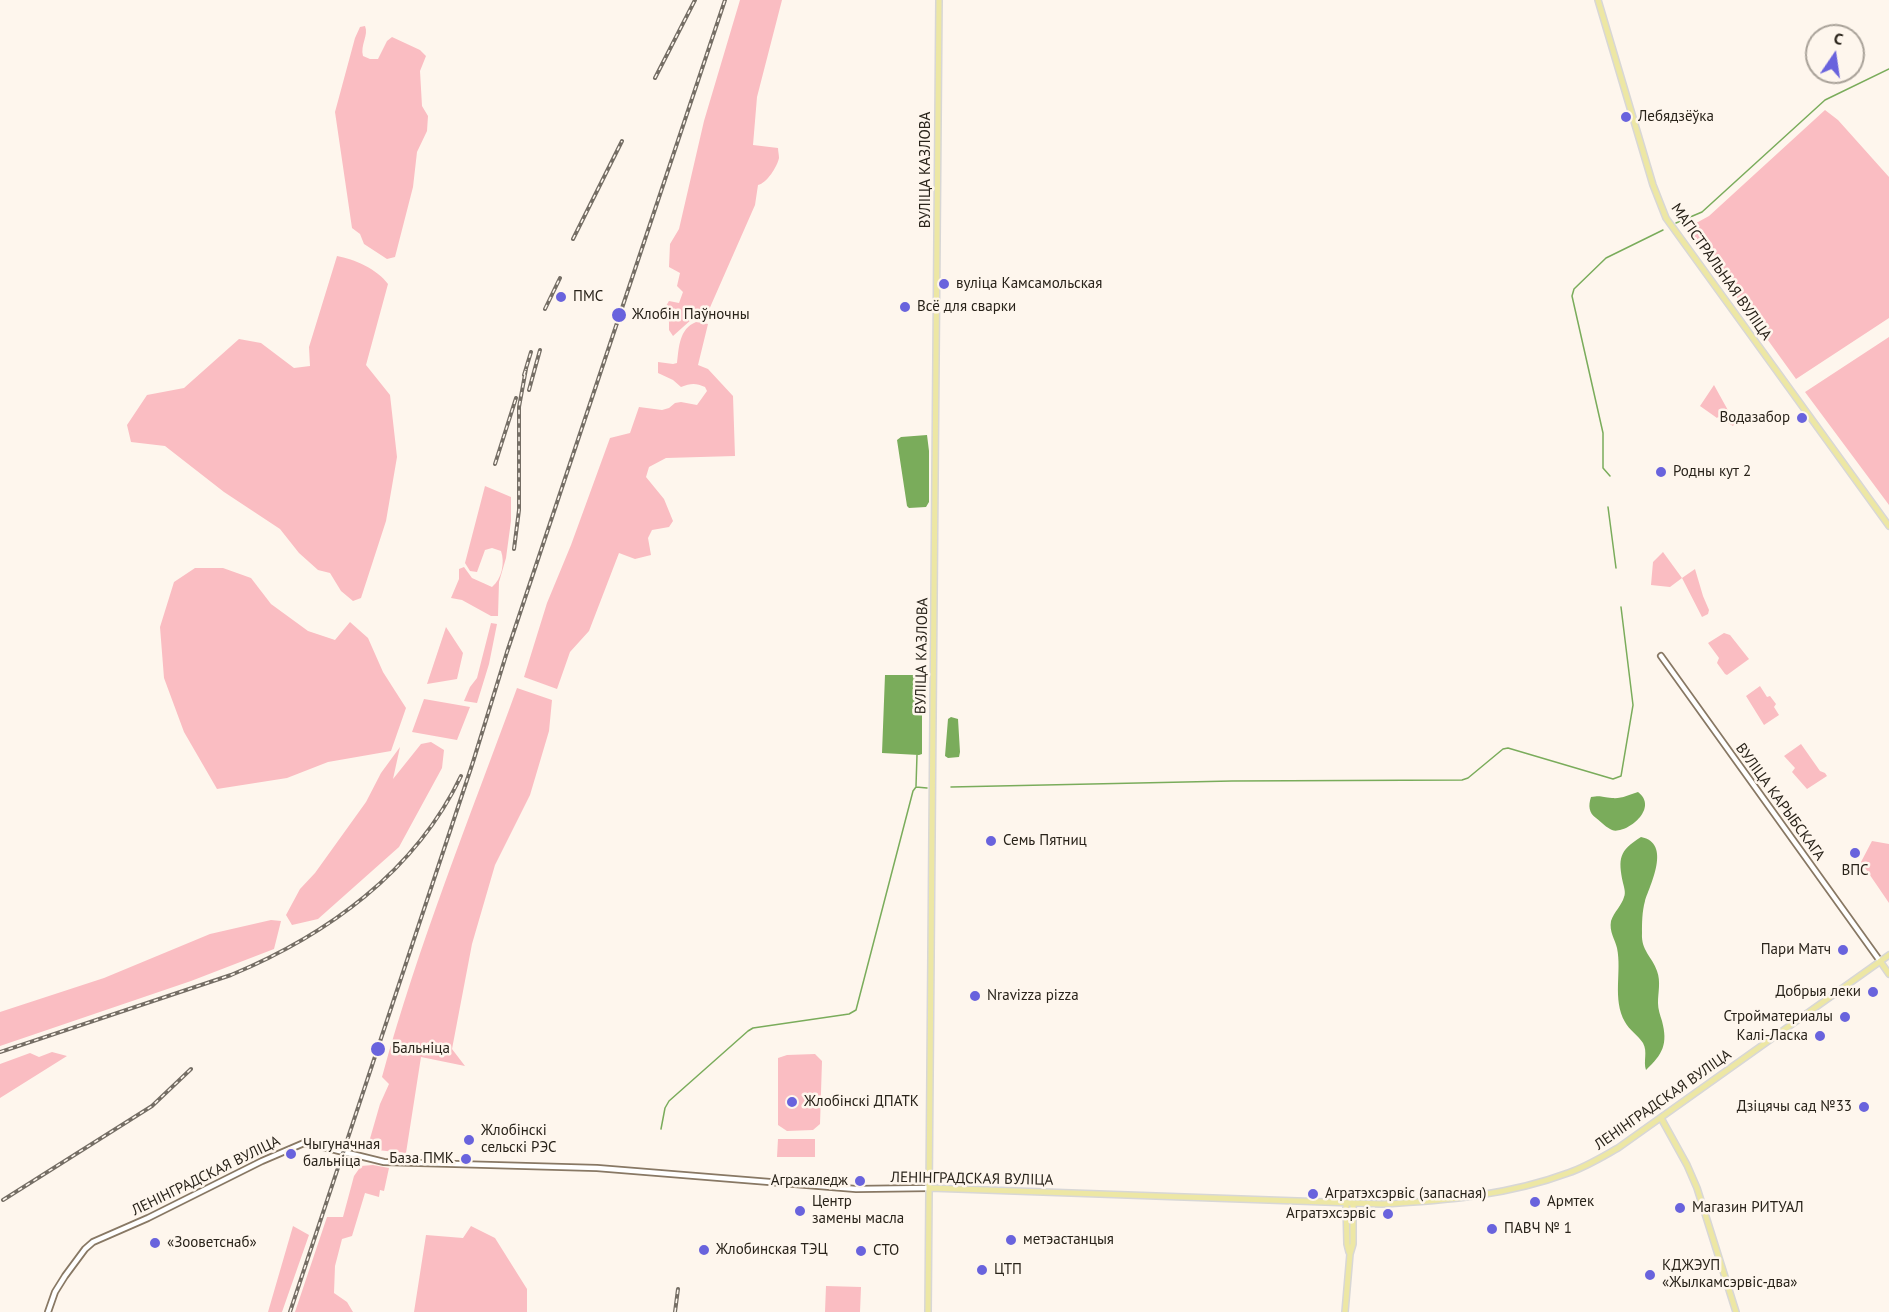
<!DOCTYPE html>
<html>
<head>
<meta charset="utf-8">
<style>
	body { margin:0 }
	#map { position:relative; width:1889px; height:1312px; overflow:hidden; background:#fef6ed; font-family:"PT Sans",sans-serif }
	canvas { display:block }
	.north { position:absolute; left:1805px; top:24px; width:60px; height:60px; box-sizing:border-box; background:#fef6ed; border:2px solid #a9a299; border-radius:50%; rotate:13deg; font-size:16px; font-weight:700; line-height:24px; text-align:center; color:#29231a }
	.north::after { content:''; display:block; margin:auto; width:21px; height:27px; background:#6963dd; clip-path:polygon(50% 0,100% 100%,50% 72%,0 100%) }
</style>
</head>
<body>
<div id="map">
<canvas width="1889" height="1312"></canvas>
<div class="north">С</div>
</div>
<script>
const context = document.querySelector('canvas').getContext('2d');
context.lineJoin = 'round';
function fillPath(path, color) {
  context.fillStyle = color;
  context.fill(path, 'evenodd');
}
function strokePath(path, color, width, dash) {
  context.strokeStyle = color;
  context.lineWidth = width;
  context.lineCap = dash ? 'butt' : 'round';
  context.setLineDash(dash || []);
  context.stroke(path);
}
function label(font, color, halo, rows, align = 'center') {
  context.font = font + ' "PT Sans",sans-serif';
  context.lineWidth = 5;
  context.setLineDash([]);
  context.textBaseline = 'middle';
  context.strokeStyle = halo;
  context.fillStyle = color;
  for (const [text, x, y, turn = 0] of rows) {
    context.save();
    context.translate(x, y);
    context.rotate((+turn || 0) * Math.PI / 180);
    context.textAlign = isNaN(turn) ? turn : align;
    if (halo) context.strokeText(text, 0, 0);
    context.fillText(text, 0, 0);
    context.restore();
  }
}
const green = new Path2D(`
	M740 0H782L757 97 753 145 778 148C778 151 779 155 779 158 777 167 767 183 758 185L755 205 708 312V320L692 319 673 336 669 330V322L666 306 669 301 679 303 683 292 677 286 680 273 669 267 670 244 679 229 704 121Z
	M365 26C369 35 360 45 363 56L370 59H378L387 41 392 37 420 50 426 56 420 71 422 106 428 116 427 131 417 152 413 187 395 257 387 259 364 244 360 234 352 228 335 112 355 38 360 27Z
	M1825 110 1838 120 1889 177V318L1796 379 1687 228 1709 216Z
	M337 256C354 259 377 269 388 284L366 365 390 395 397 457 386 521 361 598 353 601 341 591 330 573 318 570 299 553 280 529 224 492 165 446 131 442 127 425 147 395 184 388 239 339 261 343 294 368 310 366 309 347Z
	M696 322 708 324 698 365 708 369 733 396 735 456 666 458 649 467 646 477 664 499 673 521 669 527 652 530 648 538 651 555 635 559 619 553 589 631 570 652 557 689 524 677 547 603 571 545 610 438 630 433 639 407 662 410 669 408 675 403 681 402 697 405 707 391 705 387C696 383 691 383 681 387L673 380 658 373V362L673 364 677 363C679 347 679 329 696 322Z
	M1889 337V505L1805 392Z
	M1714 385 1735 423 1733 426 1718 417 1717 418 1700 406Z
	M485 486 511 497V521L506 558 499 582 498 616H491L462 600 451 598 459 579V569L464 567 472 578 492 587C502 579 505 562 501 551L492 548 485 550 477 572 470 571 465 563Z
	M1663 552 1682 578 1695 569 1703 596 1709 610 1708 614 1702 617 1682 578 1670 587 1651 585 1653 562Z
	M195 568H223L251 578 271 604 308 631 335 640 350 622 368 638 383 672 406 708 391 751 328 762 287 778 217 789 184 732 164 678 160 627 174 582Z
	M491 623 497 624 489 664 477 703 464 701 470 687 477 678Z
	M446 627 463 653 457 679 427 684Z
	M1724 633 1730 635 1749 659 1727 675 1725 674 1717 663 1719 658 1708 643Z
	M1760 686 1767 697 1770 696 1776 704 1774 707 1779 715 1764 725 1746 696Z
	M517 688 552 700 549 731 530 795 495 865 472 944 452 1049 465 1066 421 1057 406 1153 367 1149 380 1104 389 1084 382 1077C418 945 470 817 517 688Z
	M424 699 470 707 457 740 412 732Z
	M431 742 444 750 442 768 399 847 318 919 292 925 286 915 300 889 315 873 366 802 381 773 400 747 393 779 421 744Z
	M1801 744 1820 771 1825 773 1827 776 1807 789 1792 772 1795 768 1784 756Z
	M1872 841 1889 844V903L1861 862Z
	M271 920 281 921 274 949 191 981 0 1046V1012L104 978 210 934Z
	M52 1052 67 1056 0 1098V1064L30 1053 39 1057Z
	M815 1054 822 1061 820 1124 813 1130 787 1131 778 1125V1058L787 1055Z
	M778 1139H815V1157H777Z
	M373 1165 389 1168 384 1191 380 1190 379 1197 365 1193 352 1236 342 1239 335 1266 334 1293 347 1302 353 1312H295L327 1217H343L354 1176 361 1166Z
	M293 1226 309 1235 282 1312H268Z
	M471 1226 495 1238 527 1289V1312H414L426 1235 463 1238Z
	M826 1286 861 1287 860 1312H825Z`);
const water = new Path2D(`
	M927 435 929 451V502L926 507 909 508 907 506 897 440 901 437Z
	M885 675H916L922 679V754L919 755 882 753Z
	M951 717 958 719 960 752 959 757 948 758 945 756 948 719Z
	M1638 792C1660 809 1625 835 1612 830 1607 828 1601 822 1596 818 1589 813 1588 806 1591 797 1601 795 1602 797 1612 798 1621 799 1629 795 1638 792Z
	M1641 837C1672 843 1650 885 1645 901 1642 912 1642 923 1642 933 1641 951 1652 956 1657 971 1661 982 1658 992 1658 1003 1658 1009 1660 1015 1662 1021 1668 1044 1663 1054 1646 1070 1643 1061 1648 1052 1643 1043 1638 1035 1629 1030 1625 1022 1612 999 1622 972 1617 948 1615 939 1609 932 1611 921 1614 912 1622 905 1624 897 1626 893 1624 887 1623 883 1618 858 1619 851 1641 837Z`);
const stream = new Path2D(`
	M1676 223 1702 212 1825 100 1889 69
	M1610 476 1603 468V433L1572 296 1574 289 1606 258 1663 230
	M1608 507 1616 568
	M916 786 917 755
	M951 787 1232 781 1462 780 1468 778 1503 749 1508 748 1613 779 1621 776 1633 705 1621 607
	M661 1129 665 1108 669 1101 748 1031 753 1028 849 1014 856 1010 913 791 916 787 927 788`);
const minor = new Path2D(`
	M1661 656 1880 961
	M48 1312 55 1292 65 1276 85 1249 93 1242 148 1218 262 1161 304 1143 311 1144 384 1162 597 1168 856 1189 930 1188`);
const major = new Path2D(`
	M1598 0 1653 185 1666 218 1889 526
	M1880 961 1889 974
	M1661 1118 1687 1165 1697 1188 1736 1312
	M930 1188 1382 1204C1444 1201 1509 1195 1568 1173 1586 1167 1602 1157 1618 1148L1889 955
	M1346 1203 1347 1244 1349 1252
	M928 1312 939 0
	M1345 1312 1350 1254 1353 1244V1204`);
const rail = new Path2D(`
	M655 78 695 0
	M573 239 622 141
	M545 309 560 278
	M524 375 531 352
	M529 390 540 350
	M495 464 516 398
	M514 549 519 510V407L526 369
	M0 1052 231 975C327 935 415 872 461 776
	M3 1200 152 1106 191 1069
	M290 1312 473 762 507 652 725 0
	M675 1312 678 1289`);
const markers = [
	[1626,117,6,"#6963dd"],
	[944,284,6,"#6963dd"],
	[561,297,6,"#6963dd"],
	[905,307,6,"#6963dd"],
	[619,315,8,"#6963dd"],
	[1802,418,6,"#6963dd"],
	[1661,472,6,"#6963dd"],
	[991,841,6,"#6963dd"],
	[1855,853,6,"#6963dd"],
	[1843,950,6,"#6963dd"],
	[1873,992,6,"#6963dd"],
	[975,996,6,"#6963dd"],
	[1845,1017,6,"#6963dd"],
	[1820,1036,6,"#6963dd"],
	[378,1049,8,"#6963dd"],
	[792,1102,6,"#6963dd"],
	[1864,1107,6,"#6963dd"],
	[469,1140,6,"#6963dd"],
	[291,1154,6,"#6963dd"],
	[466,1159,6,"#6963dd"],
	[860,1181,6,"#6963dd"],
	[1313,1194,6,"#6963dd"],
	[1535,1202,6,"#6963dd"],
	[1680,1208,6,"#6963dd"],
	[800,1211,6,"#6963dd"],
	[1388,1214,6,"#6963dd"],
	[1492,1229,6,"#6963dd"],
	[1011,1240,6,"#6963dd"],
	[155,1243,6,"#6963dd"],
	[704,1250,6,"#6963dd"],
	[861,1251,6,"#6963dd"],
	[982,1270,6,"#6963dd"],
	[1650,1275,6,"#6963dd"]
];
const poiNames = [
	["Лебядзёўка",1638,117],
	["вуліца Камсамольская",956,284],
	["ПМС",573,297],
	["Всё для сварки",917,307],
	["Жлобін Паўночны",632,315],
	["Водазабор",1790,418,"right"],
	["Родны кут 2",1673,472],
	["Семь Пятниц",1003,841],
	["ВПС",1855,871,"center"],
	["Пари Матч",1831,950,"right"],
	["Добрыя леки",1861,992,"right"],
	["Nravizza pizza",987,996],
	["Стройматериалы",1833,1017,"right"],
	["Калі-Ласка",1808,1036,"right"],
	["Бальніца",392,1049],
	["Жлобінскі ДПАТК",804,1102],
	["Дзіцячы сад №33",1852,1107,"right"],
	["Жлобінскі",481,1131],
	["сельскі РЭС",481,1148],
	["Чыгуначная",303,1145],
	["бальніца",303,1162],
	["База ПМК",454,1159,"right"],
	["Агракаледж",848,1181,"right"],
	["Агратэхсэрвіс (запасная)",1325,1194],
	["Центр",812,1202],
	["замены масла",812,1219],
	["Армтек",1547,1202],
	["Магазин РИТУАЛ",1692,1208],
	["Агратэхсэрвіс",1376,1214,"right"],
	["ПАВЧ № 1",1504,1229],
	["метэастанцыя",1023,1240],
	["«Зооветснаб»",167,1243],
	["Жлобинская ТЭЦ",716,1250],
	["СТО",873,1251],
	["КДЖЭУП",1662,1266],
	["«Жылкамсэрвіс-два»",1662,1283],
	["ЦТП",994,1270]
];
const streetNames = [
	["ВУЛІЦА КАЗЛОВА",926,170,-90],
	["МАГІСТРАЛЬНАЯ ВУЛІЦА",1721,272,55],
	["ВУЛІЦА КАЗЛОВА",922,656,-89],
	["ВУЛІЦА КАРЫБСКАГА",1780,802,54],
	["ЛЕНІНГРАДСКАЯ ВУЛІЦА",1663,1100,-35],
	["ЛЕНІНГРАДСКАЯ ВУЛІЦА",206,1176,-26],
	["ЛЕНІНГРАДСКАЯ ВУЛІЦА",972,1179,1]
];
fillPath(green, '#fabdc2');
fillPath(water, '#7aac5b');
strokePath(stream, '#7aac5b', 1.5);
strokePath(minor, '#887864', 8);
strokePath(major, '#d8d7d6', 8);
strokePath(minor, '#fff', 4.5);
strokePath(major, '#ede7a4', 5);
strokePath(rail, '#756e65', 4);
strokePath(rail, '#fef6ed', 1.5, [4.5]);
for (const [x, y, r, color] of markers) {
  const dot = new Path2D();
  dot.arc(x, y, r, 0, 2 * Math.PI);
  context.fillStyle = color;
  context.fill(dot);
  strokePath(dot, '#fef6ed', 2);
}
label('15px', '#29231a', '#fef6ed', poiNames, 'left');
label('15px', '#29231a', '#fef6ed', streetNames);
</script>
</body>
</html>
